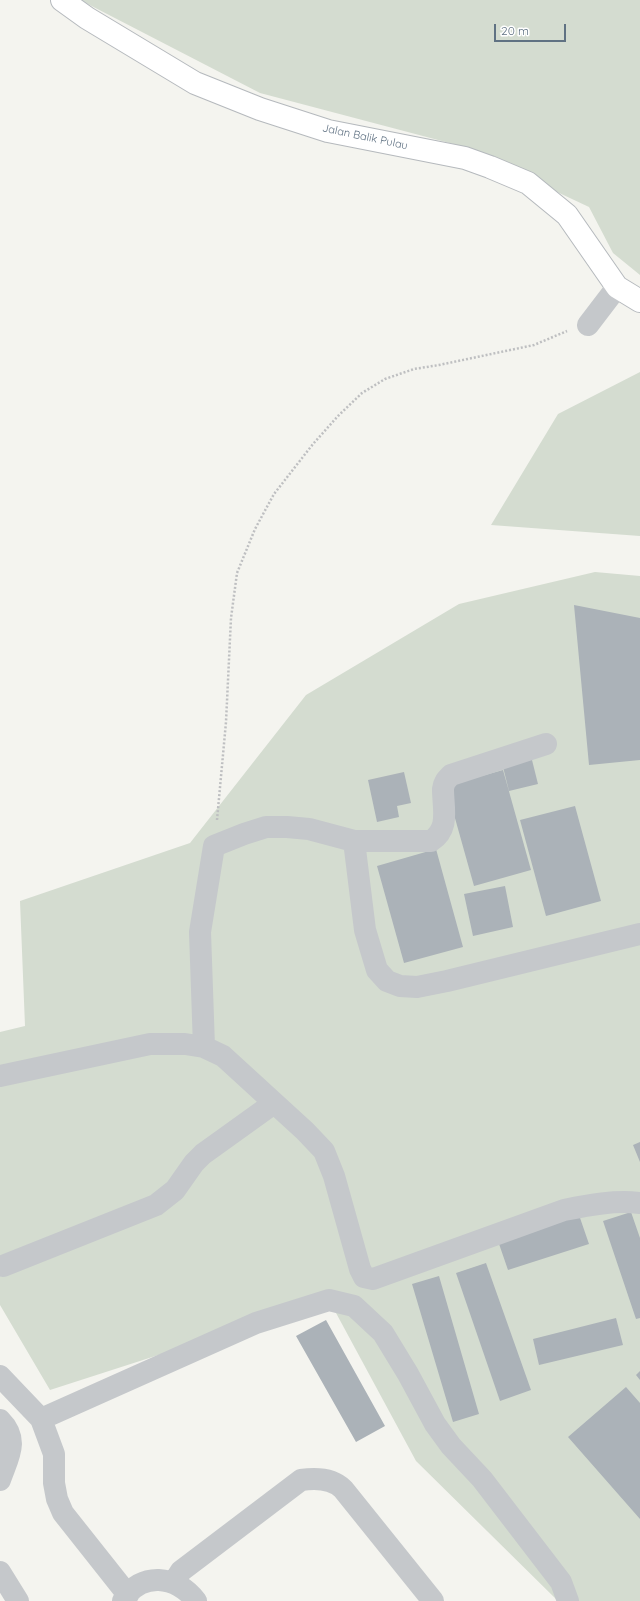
<!DOCTYPE html>
<html>
<head>
<meta charset="utf-8">
<style>
	body { margin:0 }
	#map { position:relative; width:640px; height:1601px; overflow:hidden; background:#f4f4ef; font-family:Quicksand,sans-serif }
	canvas { display:block }
	.scale { position:absolute; left:494px; top:24px; width:72px; height:18px; box-sizing:border-box; border:2px solid #607283; border-top:0; padding-left:5px; font-size:12px; line-height:14px; white-space:nowrap; color:#607283; -webkit-text-stroke:3px #fff; paint-order:stroke }
</style>
</head>
<body>
<div id="map">
<canvas width="640" height="1601"></canvas>
<div class="scale">20 m</div>
</div>
<script>
const context = document.querySelector('canvas').getContext('2d');
context.lineJoin = 'round';
function fillPath(path, color) {
  context.fillStyle = color;
  context.fill(path, 'evenodd');
}
function strokePath(path, color, width, dash) {
  context.strokeStyle = color;
  context.lineWidth = width;
  context.lineCap = dash ? 'butt' : 'round';
  context.setLineDash(dash || []);
  context.stroke(path);
}
function label(font, color, halo, rows, align = 'center') {
  context.font = font + ' Quicksand,sans-serif';
  context.lineWidth = 4;
  context.setLineDash([]);
  context.textBaseline = 'middle';
  context.strokeStyle = halo;
  context.fillStyle = color;
  for (const [text, x, y, turn = 0] of rows) {
    context.save();
    context.translate(x, y);
    context.rotate((+turn || 0) * Math.PI / 180);
    context.textAlign = isNaN(turn) ? turn : align;
    if (halo) context.strokeText(text, 0, 0);
    context.fillText(text, 0, 0);
    context.restore();
  }
}
const green = new Path2D(`
	M80 0H640V275L613 253 589 207 457 145 260 93Z
	M640 372V536L491 525 558 414Z
	M595 572 640 576V1601H558L416 1461 329 1300 50 1390 0 1305V1032L25 1026 20 901 190 843 306 695 459 604Z`);
const building = new Path2D(`
	M574 605 640 618V760L589 765Z
	M531 756 538 784 509 791 502 763Z
	M503 770 531 870 474 886 446 786Z
	M404 772 411 803 397 806 399 817 377 822 368 780Z
	M575 806 601 901 546 916 520 820Z
	M436 849 463 947 404 963 377 866Z
	M505 886 513 927 473 936 464 894Z
	M640 1142V1162L633 1145Z
	M631 1212 640 1238V1318L636 1319 603 1221Z
	M579 1215 589 1244 508 1270 498 1241Z
	M486 1263 531 1390 500 1401 456 1273Z
	M439 1276 479 1414 453 1422 412 1284Z
	M616 1318 623 1345 539 1365 533 1339Z
	M326 1320 385 1426 356 1442 296 1336Z
	M640 1371V1380L636 1375Z
	M626 1387 640 1403V1519L568 1437Z`);
const path = new Path2D(`
	M217 820 226 722 231 618 237 573 255 529 274 494 313 444 338 416 362 393 385 379 414 369 439 365 534 345 567 331`);
const minor = new Path2D(`
	M588 325 617 287
	M354 841 365 930 377 970 387 981 400 986 417 987 447 981 640 934
	M204 1047 200 932 214 846 244 834 266 827H287L309 829 354 841H431C450 829 443 809 443 789 444 782 446 780 451 775L546 744
	M0 1076 150 1044H185L204 1047 223 1056 305 1131 324 1151 334 1176 360 1269 364 1277 373 1279 564 1210C589 1205 615 1200 640 1203
	M3 1266 156 1205 175 1190 194 1163 203 1154 274 1103
	M0 1376 41 1419 54 1454V1483L57 1499 63 1513 128 1595
	M41 1419 256 1323 329 1300 354 1306 383 1333 408 1374 435 1424 451 1446 482 1479 561 1582 568 1601
	M0 1420C20 1440 8 1457 0 1480
	M0 1572 18 1601
	M174 1582 181 1571 301 1480C315 1478 332 1478 343 1489L433 1601
	M123 1601C140 1571 177 1575 196 1601`);
const major = new Path2D(`
	M62 0 87 18 195 83 260 109 328 131 465 158 490 167 528 183 567 215 617 287 640 301`);
const streetNames = [
	["Jalan Balik Pulau",365,137,12]
];
fillPath(green, '#d4dcd0');
fillPath(building, '#abb2b8');
strokePath(major, '#b5b9bd', 24);
strokePath(path, '#bebfc1', 2.5, [2, 2]);
strokePath(minor, '#c5c8cb', 22);
strokePath(major, '#fff', 22);
label('11px', '#607283', '#fff', streetNames);
</script>
</body>
</html>
